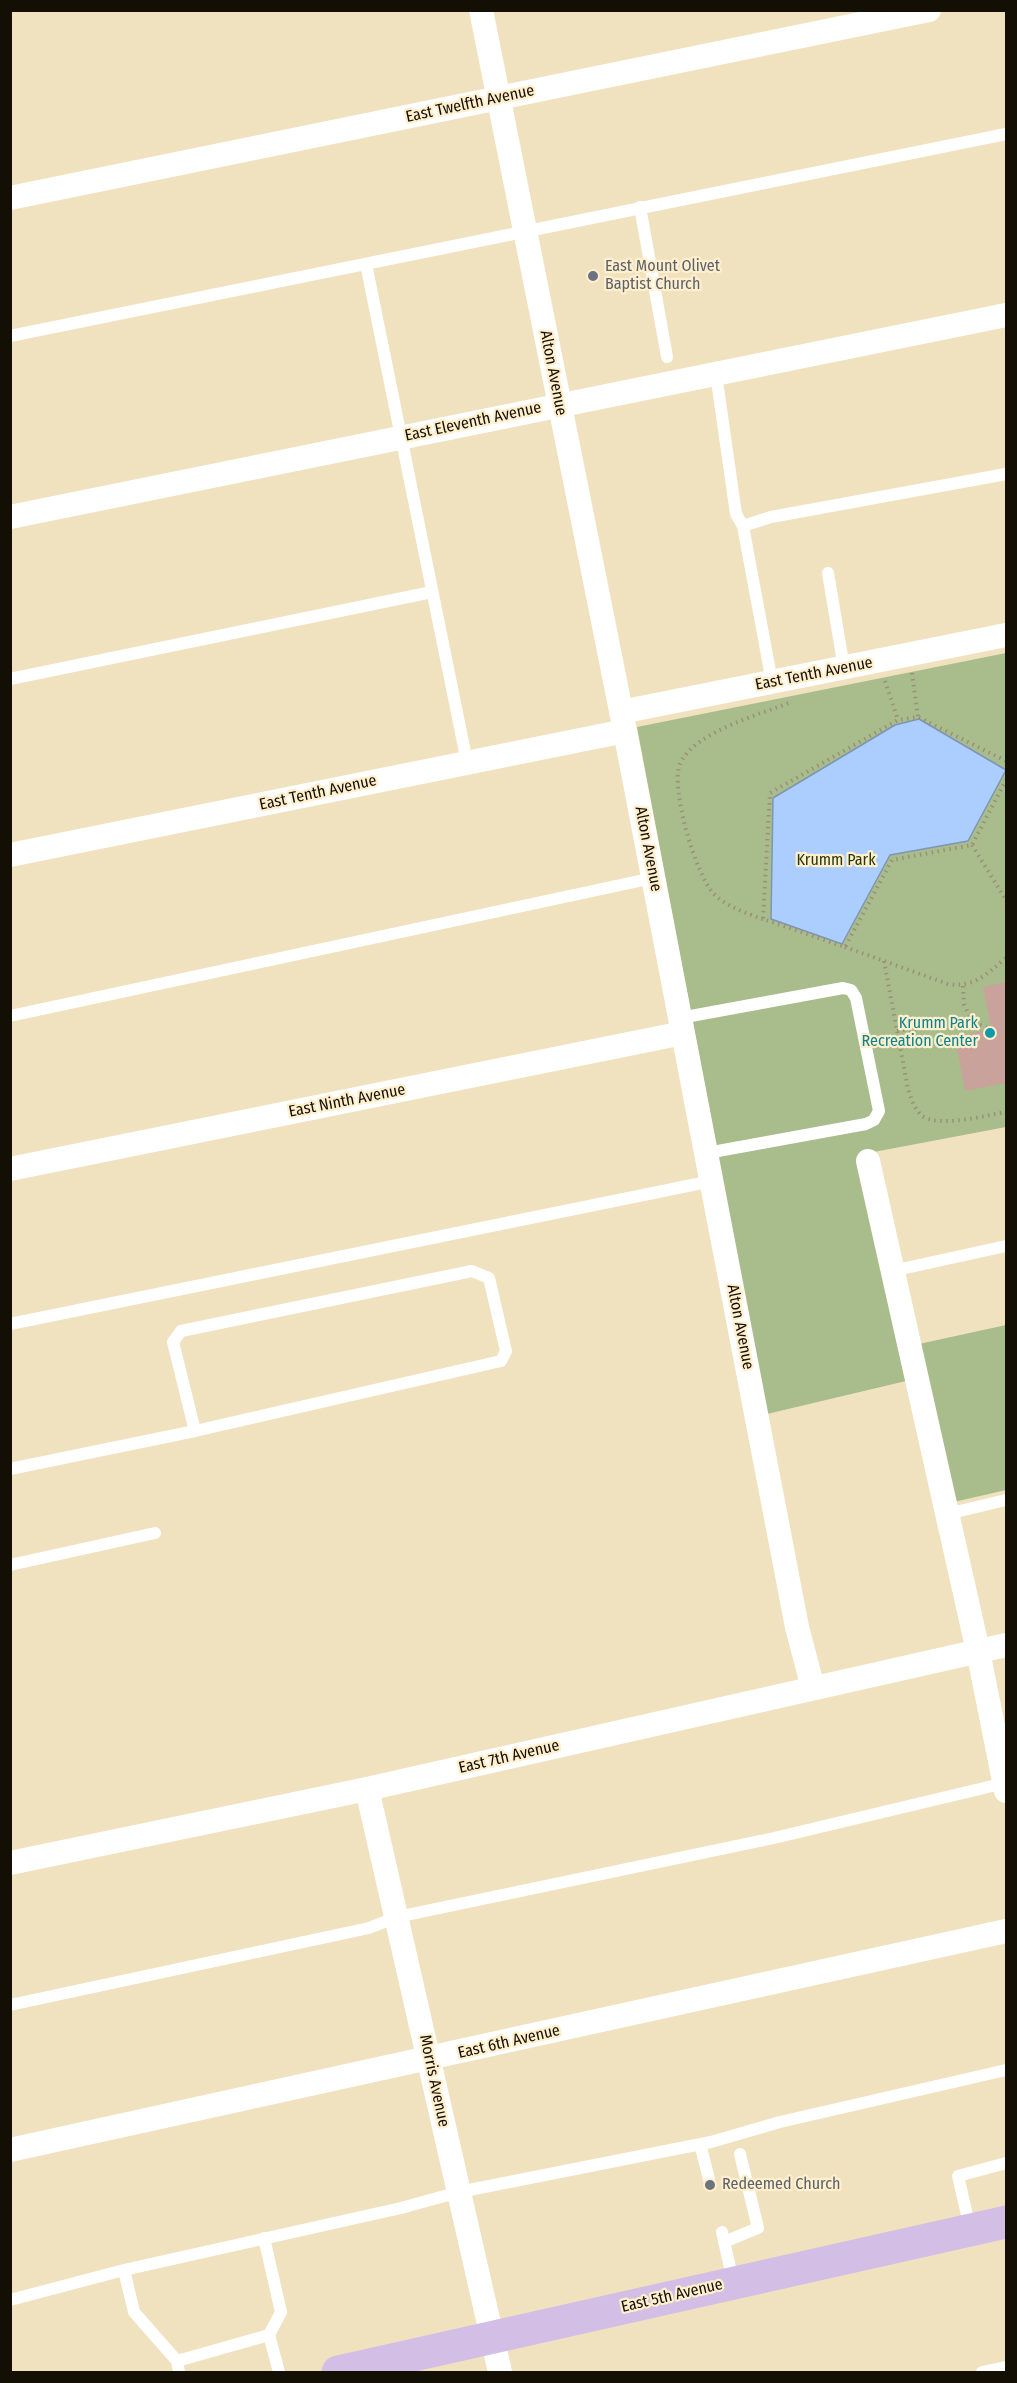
<!DOCTYPE html>
<html>
<head>
<meta charset="utf-8">
<style>
	body { margin:0 }
	#map { position:relative; width:1017px; height:2383px; overflow:hidden; background:#f1e2bf; font-family:"Fira Sans Condensed",sans-serif }
	canvas { display:block }
	.frame { position:absolute; inset:0; border:12px solid #140f04; pointer-events:none }
</style>
</head>
<body>
<div id="map">
<canvas width="1017" height="2383"></canvas>
<div class="frame"></div>
</div>
<script>
const context = document.querySelector('canvas').getContext('2d');
context.lineJoin = 'round';
function fillPath(path, color) {
  context.fillStyle = color;
  context.fill(path, 'evenodd');
}
function strokePath(path, color, width, dash) {
  context.strokeStyle = color;
  context.lineWidth = width;
  context.lineCap = dash ? 'butt' : 'round';
  context.setLineDash(dash || []);
  context.stroke(path);
}
function label(font, color, halo, rows, align = 'center') {
  context.font = font + ' "Fira Sans Condensed",sans-serif';
  context.lineWidth = 4.5;
  context.setLineDash([]);
  context.textBaseline = 'middle';
  context.strokeStyle = halo;
  context.fillStyle = color;
  for (const [text, x, y, turn = 0] of rows) {
    context.save();
    context.translate(x, y);
    context.rotate((+turn || 0) * Math.PI / 180);
    context.textAlign = isNaN(turn) ? turn : align;
    if (halo) context.strokeText(text, 0, 0);
    context.fillText(text, 0, 0);
    context.restore();
  }
}
const green = new Path2D(`
	M1006 653V1127L858 1155 906 1381 767 1414 637 727Z
	M1006 1325V1490L954 1502 919 1344Z`);
const water = new Path2D(`
	M919 719 1006 770 968 841 890 855 842 944 771 919 773 798 895 725Z`);
const building = new Path2D(`
	M1006 982V1083L965 1091 955 1037 991 1029 983 987Z`);
const path = new Path2D(`
	M912 673 918 717
	M885 681 898 720
	M1006 761 918 717 898 720 770 793 763 919 845 947 892 860 972 845 1006 780
	M972 845 1006 900
	M763 919C746 913 727 907 714 894 696 876 670 788 680 764 693 732 762 714 791 702
	M845 947 948 984C975 988 986 974 1006 958
	M884 961 908 1089C911 1098 914 1108 921 1115 938 1129 986 1115 1006 1112
	M963 986 964 1004 972 1022
	M897 1031 972 1022 991 1029`);
const service = new Path2D(`
	M640 207 667 357
	M366 264 467 762
	M10 336 1006 134
	M716 374 736 514 743 526 771 517 1006 474
	M743 526 772 682
	M828 573 844 668
	M10 679 432 592
	M10 1016 653 878
	M680 1018 843 988 851 990 856 998 879 1111 874 1120 866 1124 707 1153
	M892 1271 1006 1246
	M10 1324 712 1181
	M10 1469 195 1431 501 1361 506 1351 489 1278 472 1271 181 1331 173 1342 195 1431
	M947 1514 1006 1500
	M10 1565 155 1533
	M10 2005 369 1928 397 1917 774 1838 1005 1783
	M700 2144 709 2179
	M970 2228 958 2176 1006 2163
	M722 2232 733 2281
	M264 2238 281 2312 269 2335 279 2372
	M724 2242 758 2228 740 2154
	M124 2270 134 2312 177 2361
	M10 2300 124 2270 401 2208 459 2192 711 2142 780 2122 1006 2070
	M179 2372 177 2361 269 2335
	M982 2372 1006 2367`);
const minor = new Path2D(`
	M481 10 625 731 797 1627 813 1688
	M10 198 929 10
	M10 517 1006 315
	M621 712 1006 635
	M10 855 625 731
	M868 1161 978 1651 1006 1791
	M10 1169 683 1033
	M367 1789 500 2372
	M10 1863 367 1789 1006 1645
	M10 2150 1006 1931`);
const primary = new Path2D(`
	M338 2372 1006 2222`);
const markers = [
	[593,276,6,"#6b7280"],
	[990,1033,6,"#0f9aa8"],
	[710,2185,6,"#6b7280"]
];
const streetNames = [
	["East Twelfth Avenue",470,104,-12],
	["Alton Avenue",553,373,79],
	["East Eleventh Avenue",473,422,-12],
	["East Tenth Avenue",814,674,-11],
	["East Tenth Avenue",318,793,-12],
	["Alton Avenue",648,849,79],
	["East Ninth Avenue",347,1101,-11],
	["Alton Avenue",740,1327,79],
	["East 7th Avenue",509,1757,-13],
	["East 6th Avenue",509,2042,-13],
	["Morris Avenue",434,2081,78],
	["East 5th Avenue",672,2296,-13]
];
const worshipNames = [
	["East Mount Olivet",605,267],
	["Baptist Church",605,285],
	["Redeemed Church",722,2185]
];
const parkNames = [
	["Krumm Park",836,861]
];
const cultureNames = [
	["Krumm Park",978,1024],
	["Recreation Center",978,1042]
];
fillPath(green, '#a8bd8b');
fillPath(water, '#abcefe');
strokePath(water, '#7e95b3', 1.5);
fillPath(building, '#caa29c');
strokePath(path, '#9b9077', 4, [1.5, 4.5]);
strokePath(service, '#fff', 12);
strokePath(minor, '#fff', 24);
strokePath(primary, '#d3bee6', 33);
for (const [x, y, r, color] of markers) {
  const dot = new Path2D();
  dot.arc(x, y, r, 0, 2 * Math.PI);
  context.fillStyle = color;
  context.fill(dot);
  strokePath(dot, '#ffefcc', 2);
}
label('16px', '#140f04', '#ffefcc', streetNames);
label('16px', '#5b616d', '#ffefcc', worshipNames, 'left');
label('16px', '#2a380f', '#ffefcc', parkNames);
label('16px', '#0d838f', '#ffefcc', cultureNames, 'right');
</script>
</body>
</html>
